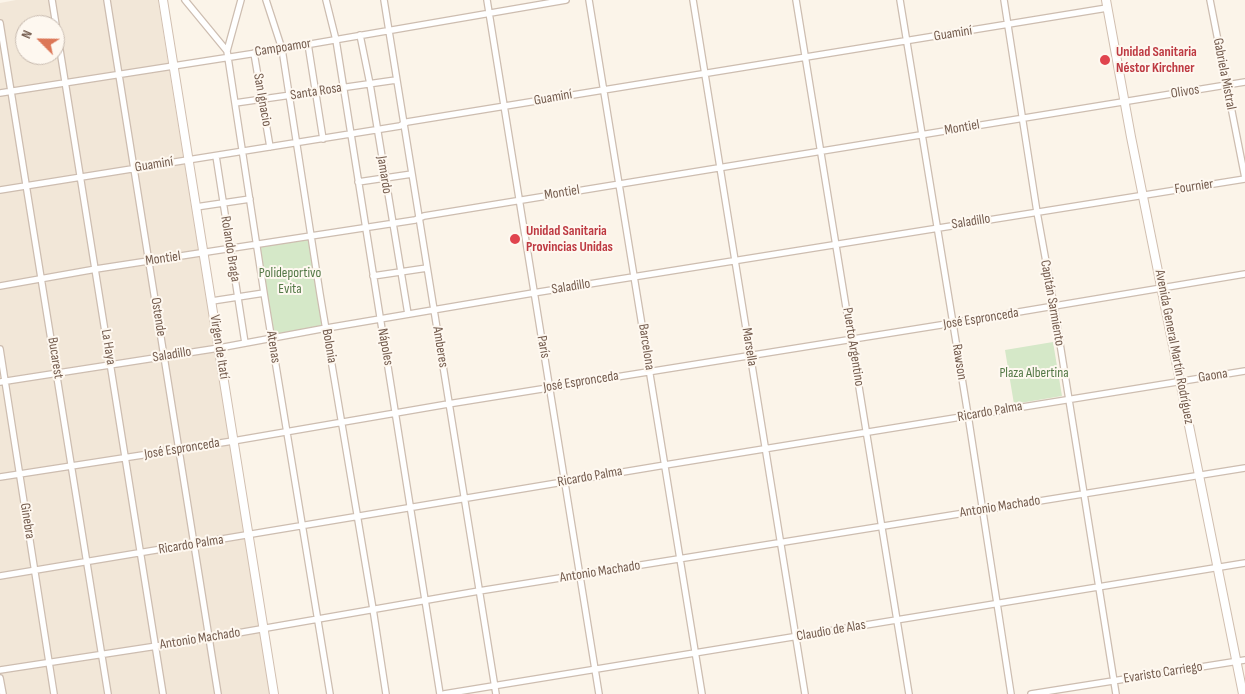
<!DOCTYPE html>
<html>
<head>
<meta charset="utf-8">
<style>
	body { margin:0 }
	#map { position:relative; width:1245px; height:694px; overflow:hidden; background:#fbf4e9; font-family:"Sofia Sans Condensed",sans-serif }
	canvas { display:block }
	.north { position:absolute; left:15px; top:15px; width:50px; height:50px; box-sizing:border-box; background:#fef8f0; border:1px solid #c7baaf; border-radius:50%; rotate:293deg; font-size:14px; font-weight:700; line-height:20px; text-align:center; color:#745c4e }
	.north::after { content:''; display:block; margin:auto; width:18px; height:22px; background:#dc7757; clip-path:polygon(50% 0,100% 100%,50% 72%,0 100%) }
</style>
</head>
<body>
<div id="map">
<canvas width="1245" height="694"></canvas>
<div class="north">N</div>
</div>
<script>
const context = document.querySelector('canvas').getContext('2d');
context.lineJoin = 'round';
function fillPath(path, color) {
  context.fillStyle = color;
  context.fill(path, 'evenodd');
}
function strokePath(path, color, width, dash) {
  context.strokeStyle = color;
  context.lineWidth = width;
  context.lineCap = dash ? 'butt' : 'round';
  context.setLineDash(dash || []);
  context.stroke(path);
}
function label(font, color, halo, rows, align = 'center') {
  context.font = font + ' "Sofia Sans Condensed",sans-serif';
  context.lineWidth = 4;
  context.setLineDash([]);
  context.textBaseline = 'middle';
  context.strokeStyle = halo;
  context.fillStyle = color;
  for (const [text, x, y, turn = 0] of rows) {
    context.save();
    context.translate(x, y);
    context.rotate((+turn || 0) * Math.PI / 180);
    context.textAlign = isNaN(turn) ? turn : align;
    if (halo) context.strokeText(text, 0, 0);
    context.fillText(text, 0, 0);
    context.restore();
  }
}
const residential = new Path2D(`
	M16 0H158L270 694H0V3ZM25 25H55V55H25Z`);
const green = new Path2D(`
	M311 236 326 328 272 338 257 245Z
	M1053 342 1062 396 1014 404 1005 350Z`);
const street = new Path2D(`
	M52 0 163 694
	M107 0 218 694
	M185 0 227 51
	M241 0 227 51 264 293 330 694
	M266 0 282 49 320 294 373 609 386 694
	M326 0 336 40 440 694
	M384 0 496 694
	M487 0 599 694
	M589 0 702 694
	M693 0 805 694
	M796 0 909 694
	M900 0 968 415 1011 694
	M1004 0 1037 212 1054 306 1116 694
	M1210 0 1245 178
	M0 23 108 694
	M360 35 370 84 408 314
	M308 44 323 139
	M254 53 270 147
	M0 93 282 49 566 0
	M235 103 396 80
	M216 156 245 343
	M358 182 412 174
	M0 190 400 126 407 122 1107 8
	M196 207 250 199
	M373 276 427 268
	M0 286 96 269 415 220 424 216C697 170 971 126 1245 82
	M212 301 264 293
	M0 349 54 694
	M0 382 219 348 321 329 533 293 1245 179
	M0 477 233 441 448 404 953 323 1245 274
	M0 576 665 465 1245 371
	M0 670 209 638 479 591 1245 468
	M0 678 3 694
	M444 694 1245 563
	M1031 694 1245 660`);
const secondary = new Path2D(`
	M163 0 274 694
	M1106 0 1131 137 1243 694`);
const markers = [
	[1105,60,6,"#e0444e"],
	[515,239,6,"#e0444e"]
];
const streetNames = [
	["Guaminí",953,34,-9],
	["Campoamor",283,48,-9],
	["Gabriela Mistral",1224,74,79],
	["Santa Rosa",316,92,-9],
	["Olivos",1185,92,-9],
	["Guaminí",553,98,-10],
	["San Ignacio",262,100,80],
	["Montiel",962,128,-10],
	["Guaminí",154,165,-9],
	["Jamardo",384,175,81],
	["Fournier",1194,187,-8],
	["Montiel",562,193,-9],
	["Saladillo",971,222,-9],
	["Rolando Braga",230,249,81],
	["Montiel",163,259,-8],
	["Saladillo",571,287,-9],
	["Capitán Sarmiento",1052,303,80],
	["Ostende",158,317,81],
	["José Espronceda",981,319,-9],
	["Bolonia",329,346,80],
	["La Haya",108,347,81],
	["Virgen de Itatí",219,347,81],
	["Atenas",273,347,81],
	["Nápoles",385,347,80],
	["Amberes",440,347,81],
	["París",543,347,80],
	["Barcelona",646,347,81],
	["Marsella",749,347,81],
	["Puerto Argentino",853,347,81],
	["Avenida General Martín Rodríguez",1174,347,79],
	["Saladillo",172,355,-9],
	["Bucarest",55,358,81],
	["Rawson",959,362,81],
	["Gaona",1213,376,-9],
	["José Espronceda",581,382,-9],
	["Ricardo Palma",990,412,-10],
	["José Espronceda",182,449,-9],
	["Ricardo Palma",590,477,-10],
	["Antonio Machado",1000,507,-9],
	["Ginebra",27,521,81],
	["Ricardo Palma",191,545,-9],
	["Antonio Machado",600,572,-9],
	["Claudio de Alas",831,631,-10],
	["Antonio Machado",200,639,-9],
	["Evaristo Carriego",1163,673,-9]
];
const healthNames = [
	["Unidad Sanitaria",1116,52],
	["Néstor Kirchner",1116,68],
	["Unidad Sanitaria",526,231],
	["Provincias Unidas",526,247]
];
const parkNames = [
	["Polideportivo",290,273],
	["Evita",290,289],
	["Plaza Albertina",1034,373]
];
fillPath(residential, '#f2e7d8');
fillPath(green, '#d5e8c8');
strokePath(street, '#cdbdb0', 8);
strokePath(secondary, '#d1bfb0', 10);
strokePath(street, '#fff', 5.5);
strokePath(secondary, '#fff', 8);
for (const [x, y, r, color] of markers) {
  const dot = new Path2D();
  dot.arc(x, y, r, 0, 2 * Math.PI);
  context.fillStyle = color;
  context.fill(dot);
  strokePath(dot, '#fef8f0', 2);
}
label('14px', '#745c4e', '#fef8f0', streetNames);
label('bold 14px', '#be3a42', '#fef8f0', healthNames, 'left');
label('14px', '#547947', '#fef8f0', parkNames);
</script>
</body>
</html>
